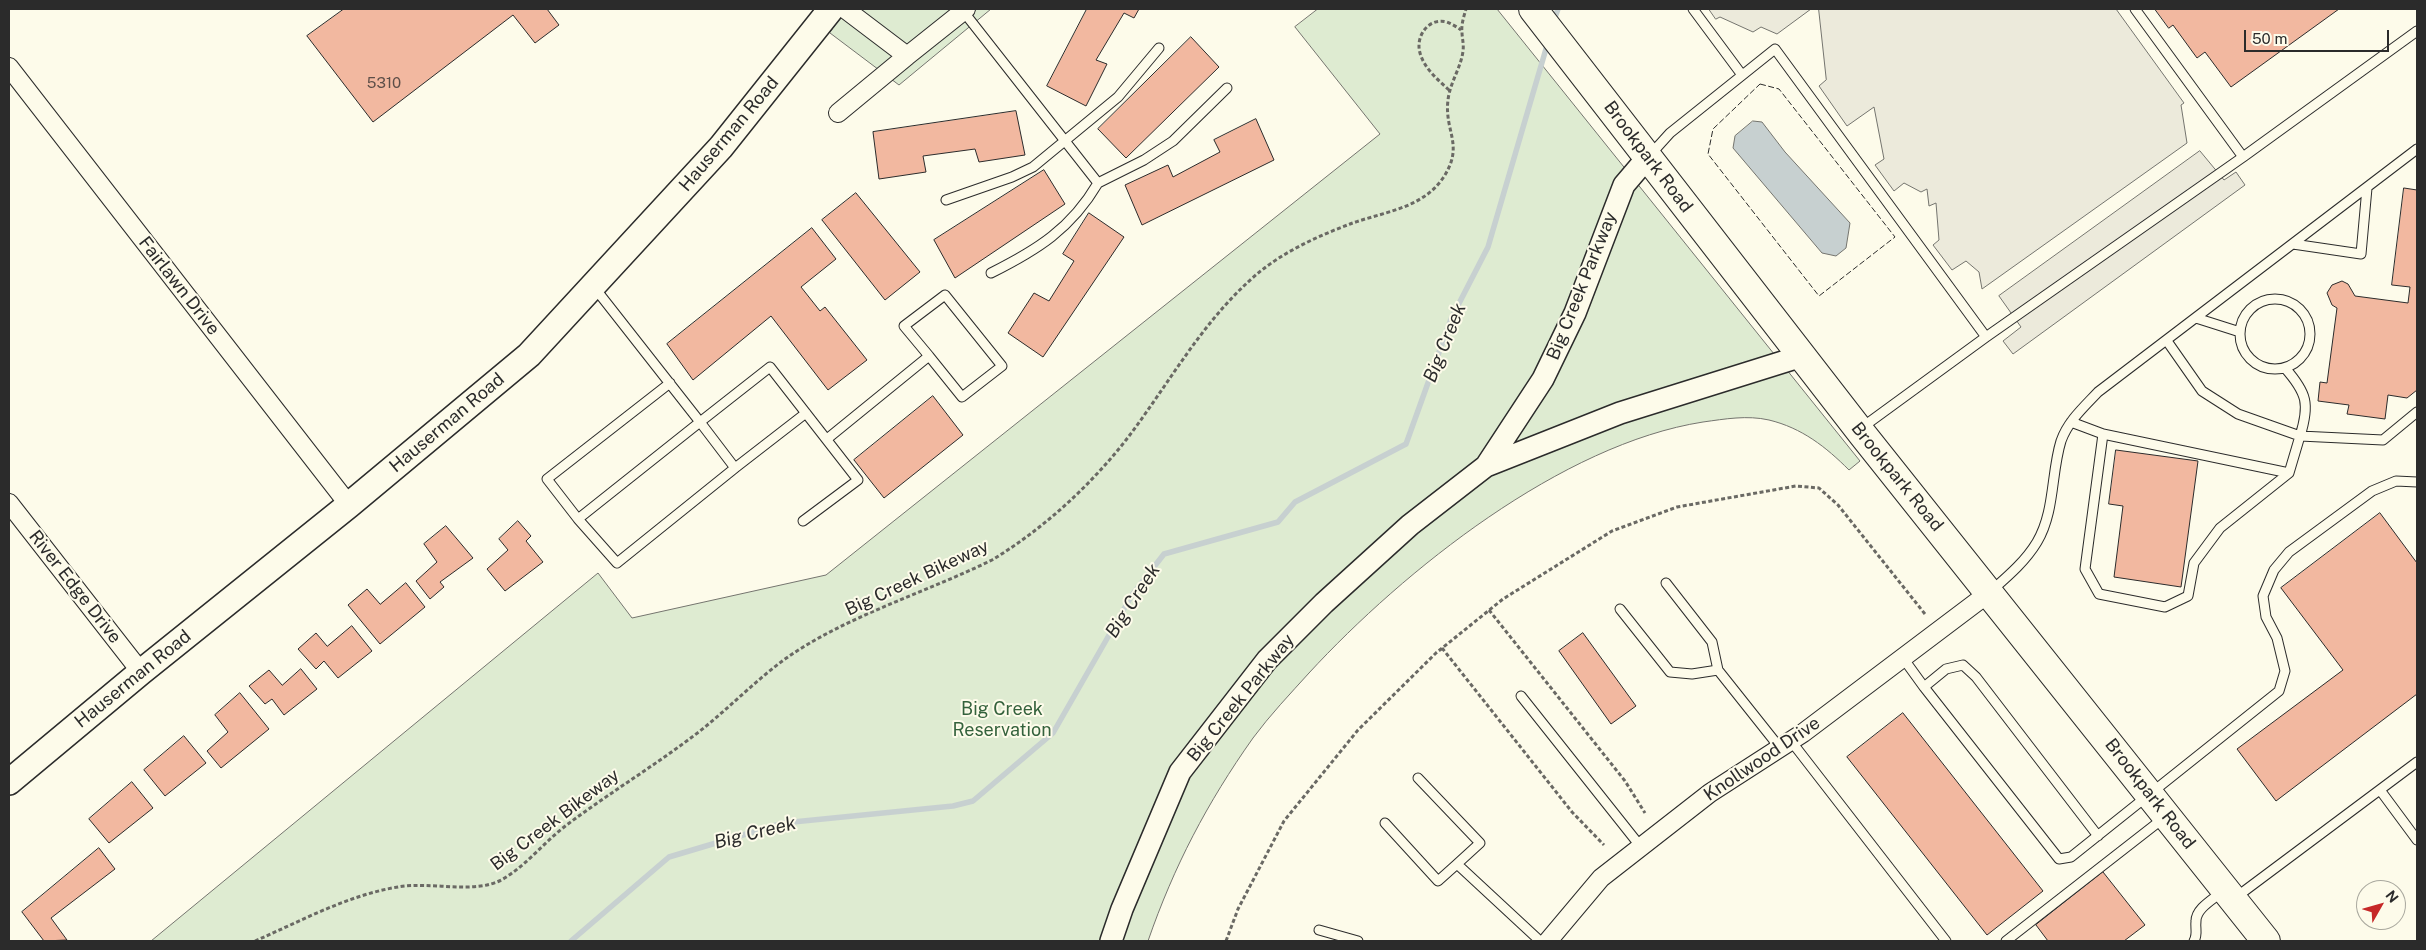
<!DOCTYPE html>
<html>
<head>
<meta charset="utf-8">
<style>
	body { margin:0 }
	#map { position:relative; width:2426px; height:950px; overflow:hidden; background:#fdfbea; font-family:"Public Sans",sans-serif }
	canvas { display:block }
	.frame { position:absolute; inset:0; border:10px solid #2b2b2b; pointer-events:none }
	.north { position:absolute; left:2356px; top:880px; width:50px; height:50px; box-sizing:border-box; background:#fdfbea; border:1px solid #a9a89e; border-radius:50%; rotate:52deg; font-size:14px; font-weight:700; line-height:20px; text-align:center; color:#2b2b2b }
	.north::after { content:''; display:block; margin:auto; width:18px; height:22px; background:#c62828; clip-path:polygon(50% 0,100% 100%,50% 72%,0 100%) }
	.scale { position:absolute; left:2244px; top:30px; width:145px; height:22px; box-sizing:border-box; border:2px solid #2b2b2b; border-top:0; padding-left:6px; font-size:15px; line-height:18px; white-space:nowrap; color:#2b2b2b; -webkit-text-stroke:4px #fdfbea; paint-order:stroke }
</style>
</head>
<body>
<div id="map">
<canvas width="2426" height="950"></canvas>
<div class="frame"></div>
<div class="north">N</div>
<div class="scale">50 m</div>
</div>
<script>
const context = document.querySelector('canvas').getContext('2d');
context.lineJoin = 'round';
function fillPath(path, color) {
  context.fillStyle = color;
  context.fill(path, 'evenodd');
}
function strokePath(path, color, width, dash) {
  context.strokeStyle = color;
  context.lineWidth = width;
  context.lineCap = dash ? 'butt' : 'round';
  context.setLineDash(dash || []);
  context.stroke(path);
}
function label(font, color, halo, rows, align = 'center') {
  context.font = font + ' "Public Sans",sans-serif';
  context.lineWidth = 4;
  context.setLineDash([]);
  context.textBaseline = 'middle';
  context.strokeStyle = halo;
  context.fillStyle = color;
  for (const [text, x, y, turn = 0] of rows) {
    context.save();
    context.translate(x, y);
    context.rotate((+turn || 0) * Math.PI / 180);
    context.textAlign = isNaN(turn) ? turn : align;
    if (halo) context.strokeText(text, 0, 0);
    context.fillText(text, 0, 0);
    context.restore();
  }
}
const green = new Path2D(`
	M846 9H991L899 85 830 33Z
	M1318 9H1497L1860 461 1849 470C1826 447 1802 428 1769 420 1747 415 1725 419 1703 422 1562 444 1404 570 1309 673 1290 694 1270 715 1253 738 1207 803 1174 866 1148 941H151L598 573 632 618 826 575 1380 134 1295 27Z`);
const parking = new Path2D(`
	M1709 9H1811L1777 34 1761 27 1753 32 1720 17 1716 19Z
	M1819 9H2116L2184 103 2181 105 2187 143 1982 289 1979 272 1966 261 1952 270 1933 245 1939 240 1936 203 1929 206 1927 189 1921 192 1904 183 1894 191 1875 165 1884 159 1874 107 1847 126 1819 86 1826 80Z
	M2200 151 2224 180 2236 172 2245 185 2013 354 2003 341 2021 327 1999 296Z`);
const water = new Path2D(`
	M1753 121 1762 122 1785 152 1850 223 1846 248 1836 256 1822 253 1733 148 1735 136Z`);
const stream = new Path2D(`
	M1553 23 1558 9
	M571 941 669 857 783 823 953 806 973 801 1053 733 1132 595 1164 554 1278 522 1295 502 1406 444 1451 319 1488 247 1548 42`);
const building = new Path2D(`
	M344 9H547L559 25 535 43 513 15 373 122 307 36Z
	M1087 9H1139L1134 18 1124 13 1096 60 1107 64 1086 106 1047 86Z
	M2155 9H2339L2231 87 2205 52 2197 58 2173 25 2169 28Z
	M1191 37 1219 67 1126 158 1098 129Z
	M1016 111 1025 155 979 162 975 149 923 156 926 172 879 179 873 132Z
	M1256 119 1274 160 1142 225 1125 185 1168 165 1173 177 1220 152 1214 140Z
	M1044 170 1065 204 955 278 934 240Z
	M2404 188 2417 190V390L2407 398 2388 395 2385 419 2347 414 2349 405 2318 401 2320 382 2327 383 2337 308 2332 305 2327 293 2332 285 2342 281 2348 284 2355 296 2408 303 2410 287 2392 285Z
	M856 193 920 272 885 300 822 220Z
	M1089 213 1124 237 1043 357 1008 333 1034 293 1049 301 1074 261 1063 254Z
	M812 228 836 259 801 287 820 311 825 307 867 360 828 390 771 316 693 380 667 344Z
	M933 396 963 435 884 498 854 460Z
	M2116 450 2198 461 2181 587 2114 577 2123 506 2109 504Z
	M2380 513 2417 563V694L2276 801 2237 749 2343 670 2281 588Z
	M518 521 531 536 526 541 543 562 505 591 487 569 508 550 499 539Z
	M446 526 473 558 440 582 444 587 430 599 416 581 437 562 424 544Z
	M406 583 425 607 380 644 348 605 367 589 380 604Z
	M352 626 372 651 338 678 324 661 316 669 298 649 316 633 327 646Z
	M1583 633 1636 706 1611 724 1559 651Z
	M301 669 317 689 284 715 272 699 265 704 249 686 269 670 282 685Z
	M240 693 269 729 221 768 207 751 228 732 215 715Z
	M1903 713 2043 891 1987 935 1847 757Z
	M184 736 206 763 165 796 144 770Z
	M132 782 153 808 109 843 89 819Z
	M99 848 115 869 51 918 67 940 44 941 22 912Z
	M2103 872 2145 925 2124 941H2048L2036 925Z`);
const path = new Path2D(`
	M1449 90C1438 80 1424 68 1420 53 1415 36 1429 17 1447 22 1452 24 1457 27 1461 30
	M1489 610 1625 781 1645 813
	M1442 648 1572 812 1604 845
	M255 941C301 921 348 895 398 887 431 881 476 895 503 879 527 865 545 841 568 824 611 792 657 764 700 731 729 708 755 681 785 659 846 616 925 593 992 560 1043 529 1089 487 1126 440 1169 384 1202 321 1257 274 1283 252 1318 236 1350 224 1382 212 1422 209 1443 178 1465 145 1444 132 1448 100 1450 82 1461 68 1463 51 1464 44 1462 38 1462 32 1461 25 1464 16 1466 9
	M1226 941 1238 909 1284 821 1358 730 1436 653 1503 599 1612 531 1677 507 1796 486 1819 488 1838 505 1925 614`);
const service = new Path2D(`
	M1693 9 1742 75
	M963 11 1098 183C1071 229 1037 250 991 273
	M1651 154 1670 133 1775 49 1986 337
	M2243 157 2417 31
	M1098 183 1144 160 1173 141 1227 88
	M946 200 1012 177 1033 167 1118 97 1159 48
	M2293 244 2361 254 2367 188
	M594 287 700 422 578 519 547 479 670 383
	M2240 334a35 35 0 1 1 70 0a35 35 0 1 1-70 0Z
	M2196 318 2240 332
	M2167 341 2202 391 2238 414 2300 436C2310 404 2307 393 2285 368
	M2071 422 2103 434
	M1860 429 1986 337 2243 157 2135 9
	M827 439 929 356 962 397 1002 366 945 295 904 326 929 356
	M735 468 806 413
	M2289 473 2103 434 2085 569 2099 594 2165 607 2188 596 2194 563 2220 528 2289 473 2300 436 2383 440 2417 412
	M578 519 617 563 735 468 700 422 770 367 858 480 803 521
	M1666 583 1712 642 1718 670 1780 748
	M1990 592C2007 577 2025 562 2037 542 2055 512 2051 473 2061 441 2068 421 2084 407 2098 392L2417 149
	M1620 609 1670 672 1692 674 1718 670
	M1903 658 1924 687
	M1521 696 1641 847
	M1791 741 1946 941
	M1418 778 1480 843 1457 864 1540 941
	M2380 790 2417 840
	M1385 823 1438 881 1457 864
	M2098 836 1976 677 1963 665 1946 669 1924 687 2059 859 2071 857 2279 691 2285 671 2277 638 2266 617 2263 596 2274 570 2289 552 2372 491 2396 481 2417 482
	M2235 898 2417 762
	M1319 930 1358 941
	M2006 941 2165 817
	M2194 941C2198 934 2195 929 2196 921 2196 908 2214 899 2223 891`);
const minor = new Path2D(`
	M845 9 907 56 966 9
	M9 67 349 505
	M838 113 907 56
	M9 503 141 672
	M1548 941 1601 878 1710 793 1803 733 1990 592`);
const tertiary = new Path2D(`
	M1486 466 1620 413 1802 356
	M1111 941 1122 909 1180 772 1267 660 1324 603 1410 525 1486 466 1543 379 1575 313 1624 185 1647 158`);
const secondary = new Path2D(`
	M9 782 141 672 349 505 529 355 721 147 831 9`);
const primary = new Path2D(`
	M1533 9 1863 435 2266 941`);
const fence = new Path2D(`
	M1760 84 1779 89 1895 237 1819 296 1708 154 1713 129Z`);
const numberNames = [
	["5310",384,83]
];
const streetNames = [
	["Hauserman Road",729,134,-50],
	["Brookpark Road",1648,157,53],
	["Fairlawn Drive",179,286,52],
	["Big Creek Parkway",1582,286,-68],
	["Hauserman Road",447,423,-40],
	["Brookpark Road",1897,477,51],
	["Big Creek Bikeway",917,578,-25],
	["River Edge Drive",75,587,52],
	["Hauserman Road",133,679,-39],
	["Big Creek Parkway",1241,698,-51],
	["Knollwood Drive",1762,759,-34],
	["Brookpark Road",2150,794,52],
	["Big Creek Bikeway",555,820,-37]
];
const parkNames = [
	["Big Creek",1002,709],
	["Reservation",1002,730]
];
const waterNames = [
	["Big Creek",1445,343,-68],
	["Big Creek",1133,601,-57],
	["Big Creek",755,833,-14]
];
fillPath(green, '#deebd1');
strokePath(green, '#74746e', 1);
fillPath(parking, '#eceadb');
strokePath(parking, '#74746e', 1);
fillPath(water, '#c7d0d0');
strokePath(water, '#74746e', 1);
strokePath(stream, '#c7d0d0', 5.5);
fillPath(building, '#f2b8a0');
strokePath(building, '#2b2b2b', 1);
strokePath(service, '#2b2b2b', 11);
strokePath(minor, '#2b2b2b', 20);
strokePath(tertiary, '#2b2b2b', 24);
strokePath(secondary, '#2b2b2b', 28);
strokePath(primary, '#2b2b2b', 30);
strokePath(path, '#6a6964', 3, [4, 2.5]);
strokePath(service, '#fdfbea', 9);
strokePath(minor, '#fdfbea', 18);
strokePath(tertiary, '#fdfbea', 21);
strokePath(secondary, '#fdfbea', 25);
strokePath(primary, '#fdfbea', 28);
strokePath(fence, '#2b2b2b', 1, [6, 2.5]);
label('15px', '#5d4e48', null, numberNames);
label('18px', '#2b2b2b', '#fdfbea', streetNames);
label('18px', '#34623c', '#fdfbea', parkNames);
label('italic 19px', '#2b2b2b', '#fdfbea', waterNames);
</script>
</body>
</html>
